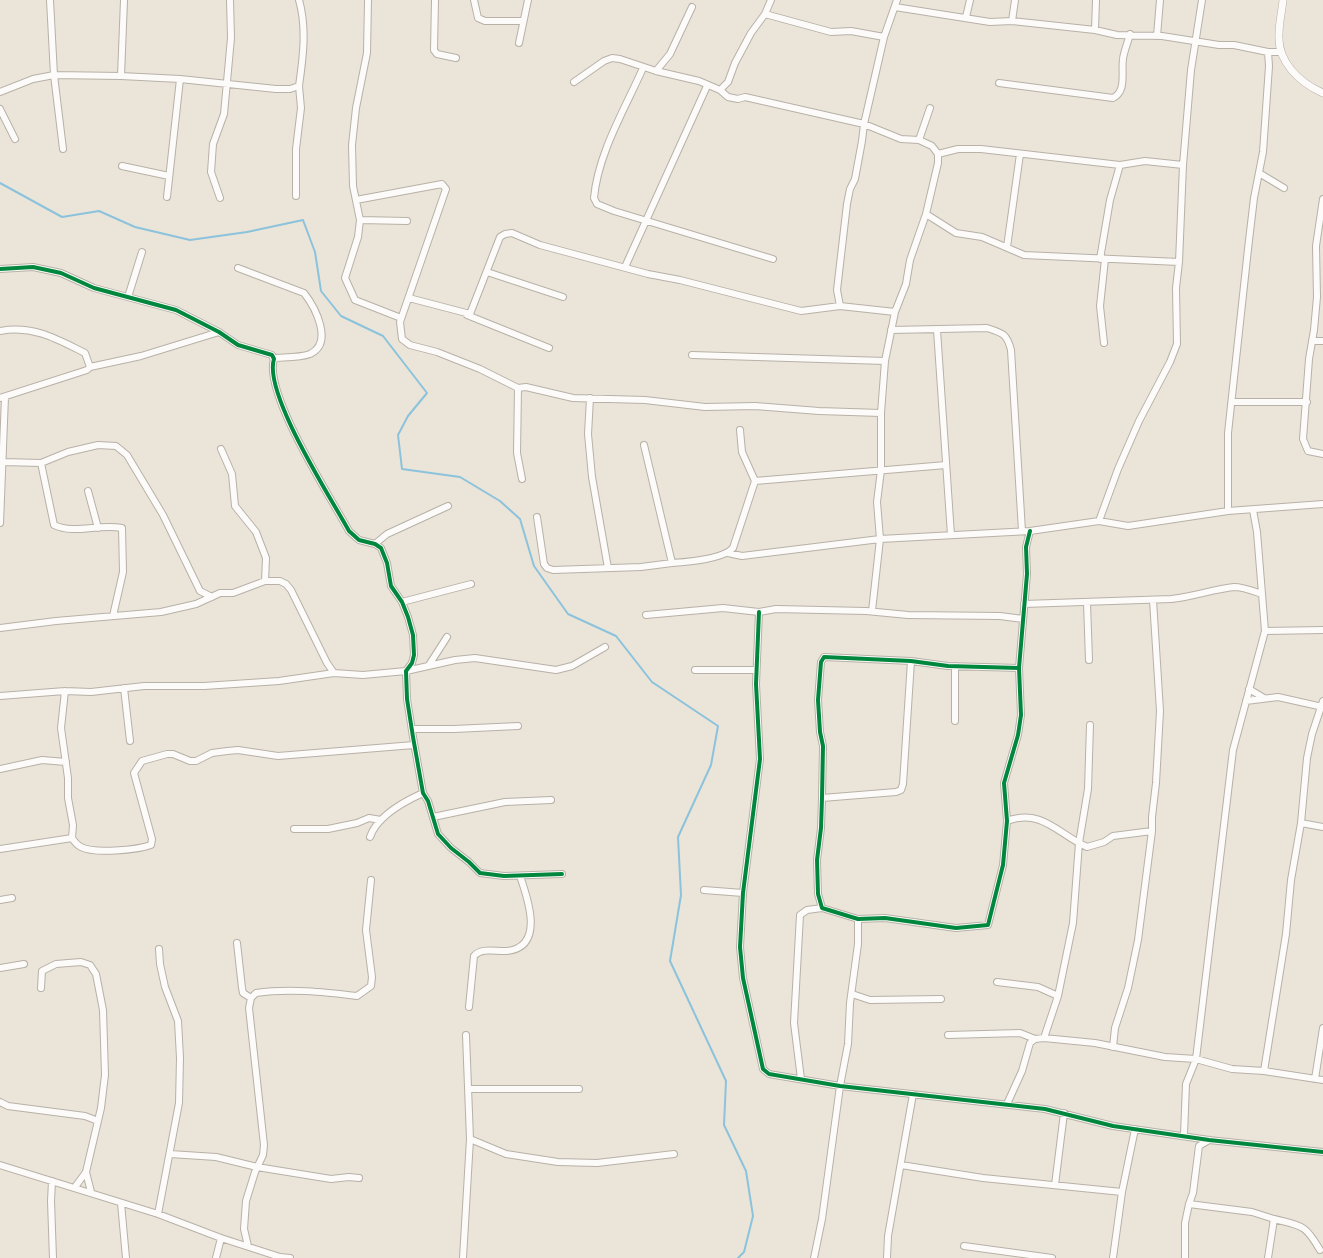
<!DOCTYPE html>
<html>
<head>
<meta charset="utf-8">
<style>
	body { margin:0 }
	canvas { display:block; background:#ebe4d8 }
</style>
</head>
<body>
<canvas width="1323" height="1258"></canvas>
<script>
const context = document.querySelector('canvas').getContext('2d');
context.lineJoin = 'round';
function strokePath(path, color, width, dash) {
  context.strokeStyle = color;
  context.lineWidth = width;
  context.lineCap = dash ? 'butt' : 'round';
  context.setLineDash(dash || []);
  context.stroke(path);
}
const stream = new Path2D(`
	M0 183 62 217 99 211 135 227 190 240 247 232 303 220 315 252 321 291 341 316 383 336 427 393 408 416 398 435 402 469 460 477 500 501 520 519 534 566 568 614 616 636 652 682 718 726 711 765 678 837 681 895 670 961 726 1081 724 1125 746 1171 753 1216 744 1252 738 1258`);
const minor = new Path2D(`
	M50 0 54 75 121 76 180 79 276 89H290L299 86C303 58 307 28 299 0
	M368 0 367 53 356 108 352 145 353 186 360 220 358 237 345 278 355 300 401 318
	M435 0 434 50 437 54 456 58
	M474 0 478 18 485 21H523
	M895 7 990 22 1012 21 1095 30 1117 35 1162 36 1219 45H1234L1268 52H1280
	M765 14 831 32 851 31 884 37
	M966 17 970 0
	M1012 21 1015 0
	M1095 30 1096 0
	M1157 36 1160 0
	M519 43 528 0
	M643 68C625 109 598 153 594 198L597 204 614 211 773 259
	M656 71 670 54 692 7
	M121 76 124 0
	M574 82 604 61 612 58 620 59 656 71 699 81 720 90 728 97 738 99 745 97 864 124 901 139 919 140 932 146 938 154V163L926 214 910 260 906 284 895 312 885 361 881 413V470L877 502 880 539 872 611
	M999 83 1113 98C1127 91 1121 72 1123 59 1124 51 1128 42 1130 34
	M720 90 728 82 735 63 751 33 765 14 771 0
	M0 92 33 79 54 75 63 149
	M0 109 15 139
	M919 140 930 108
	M938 154 958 149H981L1120 165 1145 161 1183 165
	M122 166 169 176
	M1259 173 1284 188
	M296 196V149L301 108 299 86
	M167 197 180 79
	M220 198 211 172 213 144 224 114 231 38 230 0
	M1323 199 1316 246 1317 297 1314 330 1309 359 1303 439 1308 451 1323 454
	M356 200 442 184 446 189 400 322 402 339 410 345 437 352 480 369 518 388 526 387 573 398 645 400 705 407 755 406 819 411 881 413
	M926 214 956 233 982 237 1024 255 1179 262
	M360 220 407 221
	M1007 247 1020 154
	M1100 259 1110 200 1120 165
	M625 267 707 86
	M238 268 304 293C315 307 334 343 310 354 299 358 285 357 273 358
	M0 269 33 267 61 273 94 288 176 310 219 332 238 345 272 355 274 359C263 393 331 498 349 531L359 540 375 544 381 548 387 563 391 586 402 602 408 617 413 635 414 655 412 663 406 671 407 699 413 737 423 793 428 801 438 834 451 848 469 862 480 873 504 876 562 874
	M487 272 563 297
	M128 297 142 252
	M409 298 470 314 500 237 505 234 512 233 540 245 648 274 680 280 801 311 840 306 895 312
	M840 306 837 290 847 204 850 189 855 179 862 141 864 124 884 37 897 0
	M467 315 549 348
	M891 330 987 328C1003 333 1007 334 1011 350L1022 531
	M937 330 951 535
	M0 331C34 325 57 339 85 353L90 367 87 370 0 398
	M1312 341H1323
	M1104 343 1100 306 1105 259
	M692 355 885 361
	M90 367 141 356 219 332
	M518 388 517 453 522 479
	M590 398 588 434 592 477 608 568
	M1232 402H1307
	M644 445 672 563C688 562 723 559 733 548L755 481 742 452 740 430
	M221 449 232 474 235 506 256 532 266 558 265 581
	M3 462 41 463 68 452 98 445 116 446 127 455 163 515 200 591 212 597
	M41 463 54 525C75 535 99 523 122 528L123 572 113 616
	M755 481 946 465
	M88 491 98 528
	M1228 511V433L1248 249 1254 198 1263 152 1269 66 1268 52
	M537 517 544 564 547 568 553 570 641 567 672 563
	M1099 521 1118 469 1139 421 1170 362 1177 344 1176 288 1179 262 1183 165 1191 70 1202 0
	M0 523 5 397
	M375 544 387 534 448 506
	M728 553 742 556 880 539 1030 531 1099 521 1128 526 1228 511 1323 504
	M402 602 471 584
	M1087 603 1089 660
	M1024 604 1171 599C1192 597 1214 589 1234 587 1243 587 1253 591 1262 594
	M759 612 756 684 760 759 743 893 740 947 743 978 763 1069 769 1074 840 1086 1045 1109 1113 1126 1209 1140 1323 1152
	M646 615 723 608 759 612 776 609 866 611 908 615 1000 616 1023 619
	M0 628 56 621 161 612 196 604 220 593H233L265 581H280L286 584 291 590 327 663 334 673
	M1265 631 1323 630
	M429 665 447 637
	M955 666V721
	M1019 668 948 666 911 661 824 657 821 662 818 700 820 732 823 746 822 798 821 828 817 860 818 894 822 908 858 919 885 918 956 928 988 925 1003 865 1007 821 1004 783 1018 735 1021 715 1019 668 1027 574 1026 547 1030 531
	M695 670H756
	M124 688 130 741
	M1249 689 1264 698
	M0 696 65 691 91 692 144 686H204L279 681 334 673 363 675 406 671 455 660 475 658 556 670 572 666 605 647
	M1246 701 1278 697 1323 707
	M412 729H454L518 726
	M0 769 42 760 66 762
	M822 798 896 792 901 790 903 784 911 661
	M433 817 505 802 551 800
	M1007 821C1042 808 1059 835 1087 847L1104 842 1113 836 1152 831V817L1156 783 1160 711 1153 600
	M1301 823 1323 827
	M294 829H328L357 823 369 818 381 820
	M370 837C377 816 403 802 423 793
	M72 838C74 841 77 845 81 847 94 854 137 850 151 845L152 839 134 773 142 761 167 754H173L190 761H196L212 753 227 751 238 750 278 756 414 745
	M0 849 72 838 73 825 68 798V778L61 728 65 691
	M704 890 743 893
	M0 900 12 898
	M237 943 242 988 243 993 251 998
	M0 968 24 964
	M997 982 1038 987 1058 996
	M41 988 42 971 56 964 81 962 90 965 96 974 103 1010 105 1075 101 1108 86 1172 75 1187
	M852 994 870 1000 941 999
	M469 1007 474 956C482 947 496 952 507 951 545 947 528 899 520 876
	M948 1035 1020 1033 1035 1039
	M1044 1038 1095 1043 1165 1057 1196 1059 1232 1069 1264 1071 1323 1080
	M1113 1047 1115 1028 1128 988 1138 940 1152 831
	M1264 1071 1286 934 1291 880 1301 823 1307 758 1312 734 1323 701
	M801 1079 794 1023 800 915 807 910 822 908
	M1315 1079 1323 1028
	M468 1089H579
	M0 1102 8 1106 85 1116 98 1121
	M1007 1104 1022 1071 1030 1043 1035 1039 1044 1038 1058 996 1073 923 1079 843 1088 789 1090 725
	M1184 1135 1186 1084 1196 1059 1233 750 1265 631 1257 532 1253 510
	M470 1139 506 1154 558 1162 597 1163 674 1154
	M170 1154 216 1157 257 1167 331 1179 349 1177 359 1178
	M0 1165 158 1214 221 1238 280 1257 290 1258
	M901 1165 983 1178 1122 1192
	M86 1172 91 1192
	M52 1181 51 1201 53 1258
	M1055 1185 1064 1113
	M121 1203 126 1258
	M1189 1204 1252 1212 1274 1219 1268 1258
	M158 1214 179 1103 180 1058 178 1021 165 987 160 964 159 949
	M1274 1219C1302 1226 1305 1224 1320 1250
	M248 1246 244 1229 246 1201 255 1172 263 1155 264 1145 249 1008 251 998 256 993C289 988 324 992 357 996L371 986 372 977 366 930 371 880
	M964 1246 1052 1258
	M216 1258 221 1238
	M463 1258 470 1139 466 1035
	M814 1258 822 1219 840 1086 848 1044 850 1003 858 944V919
	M887 1258 888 1236 913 1094
	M1113 1258 1122 1192 1135 1129
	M1185 1258V1223L1189 1204 1193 1193 1199 1146 1209 1140`);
const tertiary = new Path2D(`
	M1283 0C1282 11 1279 23 1279 34 1277 62 1300 83 1323 93`);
const cycleway = new Path2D(`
	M0 269 33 267 61 273 94 288 176 310 219 332 238 345 272 355 274 359C263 393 331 498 349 531L359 540 375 544 381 548 387 563 391 586 402 602 408 617 413 635 414 655 412 663 406 671 407 699 413 737 423 793 428 801 438 834 451 848 469 862 480 873 504 876 562 874
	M759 612 756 684 760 759 743 893 740 947 743 978 763 1069 769 1074 840 1086 1045 1109 1113 1126 1209 1140 1323 1152
	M1019 668 948 666 911 661 824 657 821 662 818 700 820 732 823 746 822 798 821 828 817 860 818 894 822 908 858 919 885 918 956 928 988 925 1003 865 1007 821 1004 783 1018 735 1021 715 1019 668 1027 574 1026 547 1030 531`);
strokePath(stream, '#8cc3dc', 2);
strokePath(minor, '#b7b1a8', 8);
strokePath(tertiary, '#b7b1a8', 8);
strokePath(minor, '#fcfbf9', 6);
strokePath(tertiary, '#fcfbf9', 7);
strokePath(cycleway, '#00873e', 4);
</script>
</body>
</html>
